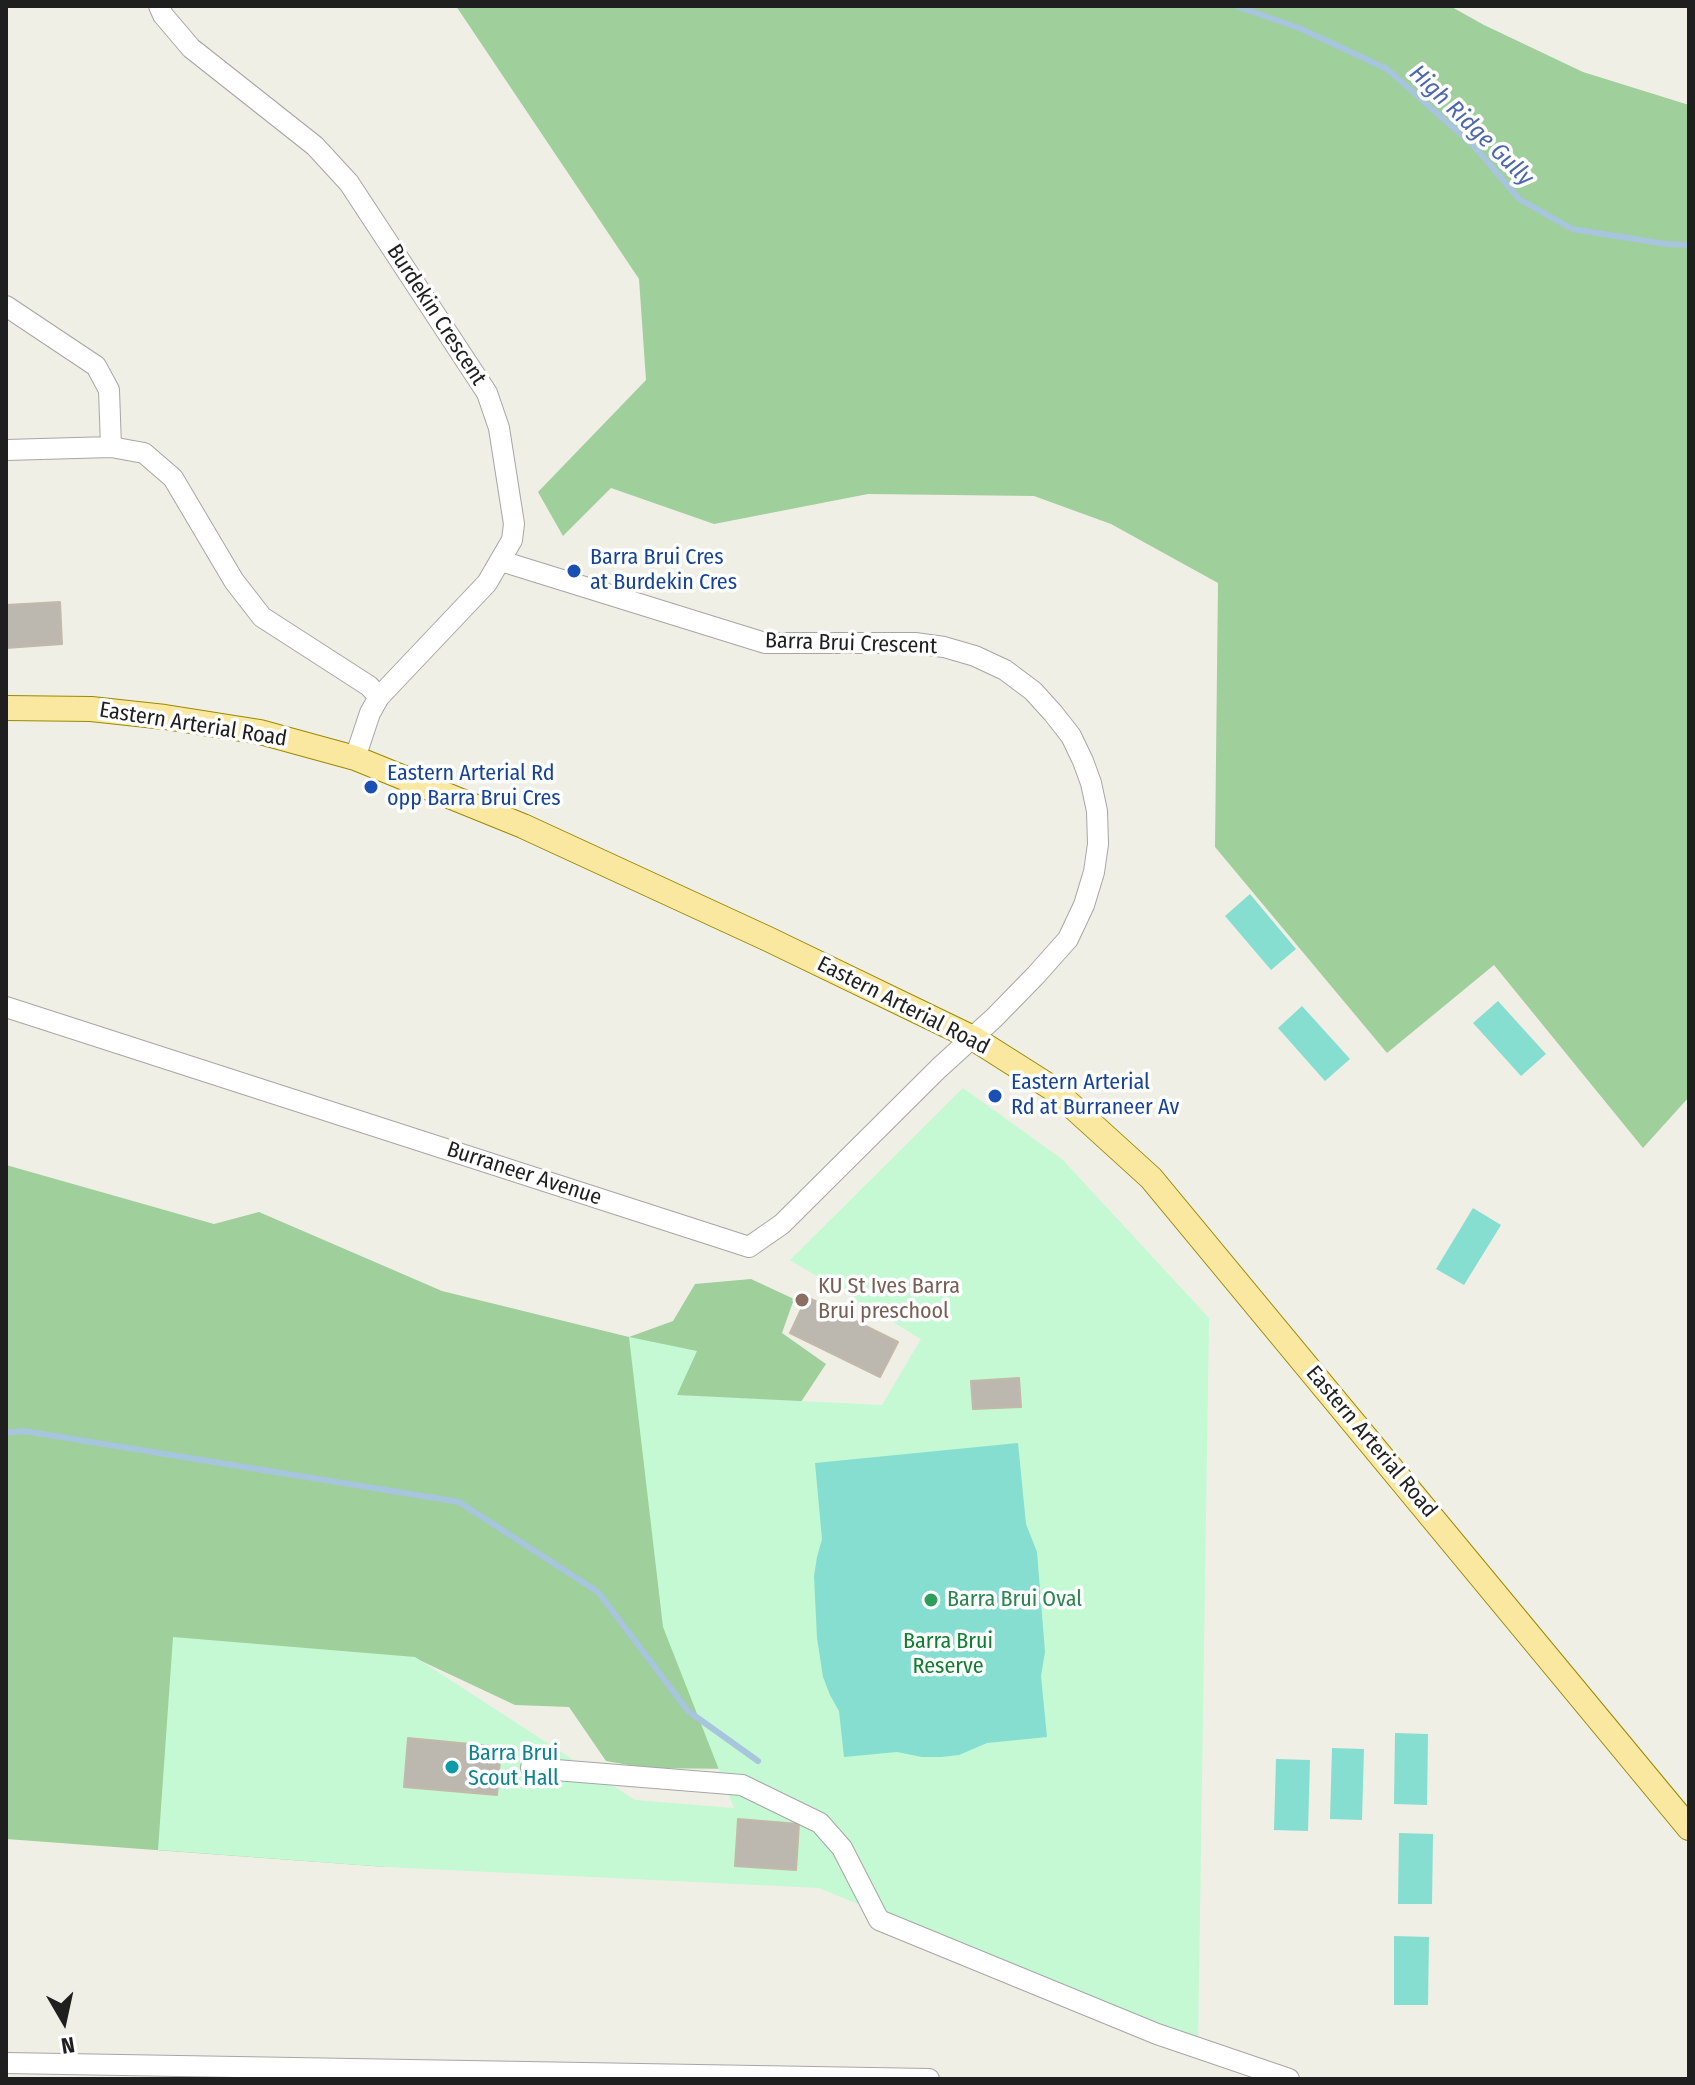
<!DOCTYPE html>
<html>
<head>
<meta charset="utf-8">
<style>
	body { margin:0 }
	#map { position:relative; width:1695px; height:2085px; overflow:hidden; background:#f0efe6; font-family:"Fira Sans Condensed",sans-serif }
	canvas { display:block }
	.frame { position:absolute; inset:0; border:8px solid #1f1f1f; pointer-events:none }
	.north { position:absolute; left:24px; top:1981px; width:80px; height:80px; -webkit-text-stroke:6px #fff; paint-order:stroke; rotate:171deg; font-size:22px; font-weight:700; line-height:32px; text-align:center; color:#1f1f1f }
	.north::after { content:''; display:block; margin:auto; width:28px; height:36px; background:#1f1f1f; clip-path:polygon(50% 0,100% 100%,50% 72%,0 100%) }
</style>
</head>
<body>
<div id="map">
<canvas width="1695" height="2085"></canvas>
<div class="frame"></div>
<div class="north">N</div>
</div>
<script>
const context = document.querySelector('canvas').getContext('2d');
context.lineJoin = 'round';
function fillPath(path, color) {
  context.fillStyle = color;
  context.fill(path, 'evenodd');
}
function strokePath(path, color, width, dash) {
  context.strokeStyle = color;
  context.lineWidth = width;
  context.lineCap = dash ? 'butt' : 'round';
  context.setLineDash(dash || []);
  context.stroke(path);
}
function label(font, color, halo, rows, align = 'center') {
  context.font = font + ' "Fira Sans Condensed",sans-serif';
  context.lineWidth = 7;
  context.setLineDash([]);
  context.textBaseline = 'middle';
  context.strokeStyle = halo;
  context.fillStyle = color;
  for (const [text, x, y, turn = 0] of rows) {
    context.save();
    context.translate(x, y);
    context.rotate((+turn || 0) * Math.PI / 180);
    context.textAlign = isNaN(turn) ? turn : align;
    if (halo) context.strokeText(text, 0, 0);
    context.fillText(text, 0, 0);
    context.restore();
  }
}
const forest = new Path2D(`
	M456 6H1450L1484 25 1583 72 1689 105V1097L1643 1148 1494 965 1387 1053 1215 847 1218 583 1111 524 1034 496 868 494 714 524 611 488 563 536 538 492 646 380 639 279Z
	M6 1165 214 1224 259 1212 442 1291 629 1337 673 1321 695 1284 751 1279 794 1299 782 1333 826 1364 791 1417 735 1769 646 1768 606 1761 569 1707 515 1705 415 1658 386 1867 6 1839Z`);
const park = new Path2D(`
	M963 1088 1062 1159 1209 1318 1198 2044 819 1888 386 1867 158 1850 173 1637 415 1657 635 1800 734 1808 663 1627 629 1337 697 1351 677 1395 882 1405 921 1339 790 1260Z`);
const pitch = new Path2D(`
	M1250 894 1296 949 1271 970 1225 916Z
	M1498 1001 1546 1054 1521 1076 1473 1023Z
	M1302 1006 1350 1059 1325 1081 1278 1028Z
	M1473 1208 1501 1225 1464 1285 1436 1269Z
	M1018 1443 1026 1524 1037 1552 1045 1652 1041 1676 1047 1737 987 1743 959 1755 941 1757H922L897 1752 844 1757 839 1711 830 1695 823 1677 817 1638 814 1576 817 1557 822 1539 815 1463Z
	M1395 1733 1428 1734 1427 1805 1394 1804Z
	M1332 1748 1364 1749 1362 1820 1330 1819Z
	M1276 1759 1310 1760 1308 1831 1274 1830Z
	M1399 1833 1433 1834 1432 1904H1398Z
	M1394 1936 1429 1937 1428 2005H1394Z`);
const stream = new Path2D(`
	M1236 6 1299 28 1387 69 1474 146 1519 199 1572 229 1666 244 1689 245
	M6 1433 24 1431 459 1502 598 1592 688 1711 758 1761`);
const building = new Path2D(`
	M60 602 62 644 6 648V605Z
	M807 1297 898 1342 880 1377 790 1333Z
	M1019 1378 1021 1407 973 1409 971 1381Z
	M408 1738 501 1747 497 1795 404 1787Z
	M738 1819 799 1824 796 1870 735 1866Z`);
const minor = new Path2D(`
	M159 6 163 15 191 48 315 146 349 183 487 393 499 428 514 524 512 540 487 583 379 697 370 713 355 758
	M6 306 96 366 109 390 111 447
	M6 450 111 447 144 453 173 478 234 581 262 617 369 686 379 697
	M6 1007 749 1247 782 1224 939 1068 994 1018 1036 975 1068 939 1084 905 1094 872 1098 844 1097 811 1091 783 1083 761 1071 736 1053 713 1033 691 1005 670 975 656 944 647 915 643H765L501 561
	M531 1768 742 1785 820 1823 842 1848 879 1920 1157 2034 1289 2079
	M6 2063 929 2079`);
const major = new Path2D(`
	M6 708 91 709 165 717 260 732 355 758 523 826 768 939 973 1038 1052 1088 1151 1178 1689 1828`);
const markers = [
	[574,571,8,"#1a4fb4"],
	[371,787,8,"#1a4fb4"],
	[995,1096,8,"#1a4fb4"],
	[802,1300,8,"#8d6e63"],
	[931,1600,8,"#2e9e5b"],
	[452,1767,8,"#0f9aa8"]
];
const streetNames = [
	["Burdekin Crescent",436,315,57],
	["Barra Brui Crescent",851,644,2],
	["Eastern Arterial Road",193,725,9],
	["Eastern Arterial Road",903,1006,27],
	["Burraneer Avenue",524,1174,18],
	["Eastern Arterial Road",1371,1442,50]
];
const transitNames = [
	["Barra Brui Cres",590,558],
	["at Burdekin Cres",590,583],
	["Eastern Arterial Rd",387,774],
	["opp Barra Brui Cres",387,799],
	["Eastern Arterial",1011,1083],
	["Rd at Burraneer Av",1011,1108]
];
const educationNames = [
	["KU St Ives Barra",818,1287],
	["Brui preschool",818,1312]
];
const leisureNames = [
	["Barra Brui Oval",947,1600]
];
const parkNames = [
	["Barra Brui",948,1642],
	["Reserve",948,1667]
];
const cultureNames = [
	["Barra Brui",468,1754],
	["Scout Hall",468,1779]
];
const waterNames = [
	["High Ridge Gully",1471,126,44]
];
fillPath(forest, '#9fcf9b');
fillPath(park, '#c4f9d4');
fillPath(pitch, '#85ded0');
strokePath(stream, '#a7c5dd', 6);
fillPath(building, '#bdb8af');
strokePath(building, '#c2b9a8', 2);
strokePath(minor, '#a6a6a6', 22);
strokePath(major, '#998901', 26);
strokePath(minor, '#fff', 20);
strokePath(major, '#fbe8a0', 24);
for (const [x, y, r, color] of markers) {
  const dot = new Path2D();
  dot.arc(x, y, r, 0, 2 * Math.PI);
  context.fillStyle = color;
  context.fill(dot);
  strokePath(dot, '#fff', 3);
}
label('22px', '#1f1f1f', '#fff', streetNames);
label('22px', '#164399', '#fff', transitNames, 'left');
label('22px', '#785e54', '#fff', educationNames, 'left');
label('22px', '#27864d', '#fff', leisureNames, 'left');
label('22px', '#0d7e2f', '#fff', parkNames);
label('22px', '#0d838f', '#fff', cultureNames, 'left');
label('italic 24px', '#4c67af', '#fff', waterNames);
</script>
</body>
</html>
